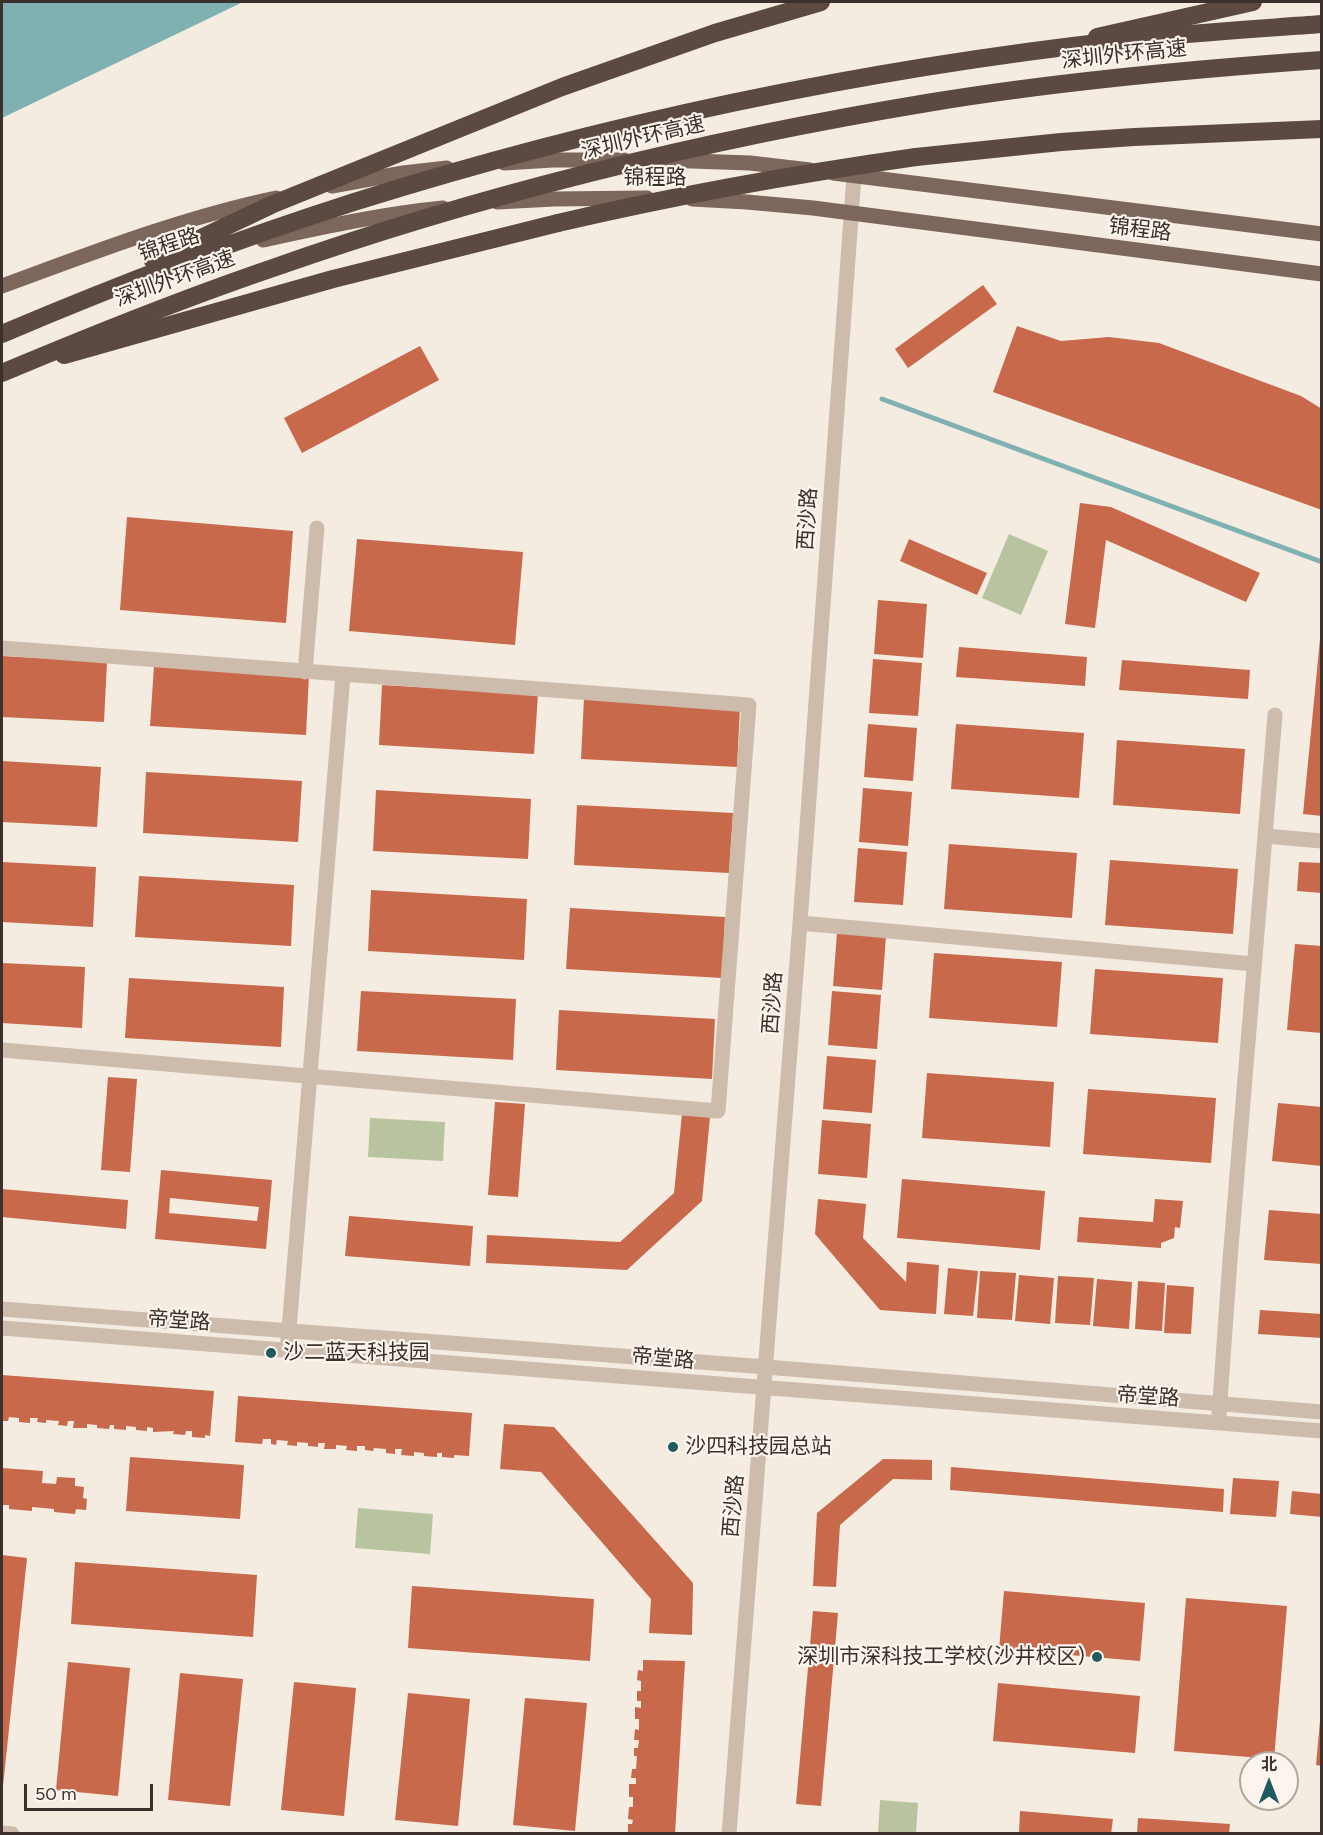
<!DOCTYPE html>
<html>
<head>
<meta charset="utf-8">
<style>
	body { margin:0 }
	#map { position:relative; width:1323px; height:1835px; overflow:hidden; background:#f4ebe1; font-family:Figtree,"Noto Sans SC",sans-serif }
	canvas { display:block }
	.frame { position:absolute; inset:0; border:3px solid #3b302b; pointer-events:none }
	.north { position:absolute; left:1239px; top:1751px; width:60px; height:60px; box-sizing:border-box; background:#fbf5ee; border:2px solid #aea6a0; border-radius:50%; rotate:0deg; font-size:16px; font-weight:700; line-height:24px; text-align:center; color:#3b302b }
	.north::after { content:''; display:block; margin:auto; width:21px; height:27px; background:#1f5a5e; clip-path:polygon(50% 0,100% 100%,50% 72%,0 100%) }
	.scale { position:absolute; left:24px; top:1784px; width:129px; height:27px; box-sizing:border-box; border:3px solid #3b302b; border-top:0; padding-left:8px; font-size:18px; line-height:21px; white-space:nowrap; color:#3b302b; -webkit-text-stroke:4px #fbf5ee; paint-order:stroke }
</style>
</head>
<body>
<div id="map">
<canvas width="1323" height="1835"></canvas>
<div class="frame"></div>
<div class="north">北</div>
<div class="scale">50 m</div>
</div>
<script>
const context = document.querySelector('canvas').getContext('2d');
context.lineJoin = 'round';
function fillPath(path, color) {
  context.fillStyle = color;
  context.fill(path, 'evenodd');
}
function strokePath(path, color, width, dash) {
  context.strokeStyle = color;
  context.lineWidth = width;
  context.lineCap = dash ? 'butt' : 'round';
  context.setLineDash(dash || []);
  context.stroke(path);
}
function label(font, color, halo, rows, align = 'center') {
  context.font = font + ' Figtree,"Noto Sans SC",sans-serif';
  context.lineWidth = 4.5;
  context.setLineDash([]);
  context.textBaseline = 'middle';
  context.strokeStyle = halo;
  context.fillStyle = color;
  for (const [text, x, y, turn = 0] of rows) {
    context.save();
    context.translate(x, y);
    context.rotate((+turn || 0) * Math.PI / 180);
    context.textAlign = isNaN(turn) ? turn : align;
    if (halo) context.strokeText(text, 0, 0);
    context.fillText(text, 0, 0);
    context.restore();
  }
}
const green = new Path2D(`
	M1009 534 1048 551 1021 615 982 598Z
	M370 1118 445 1122 443 1161 368 1157Z
	M358 1508 433 1514 430 1554 355 1548Z
	M880 1800 918 1803 916 1833H878Z`);
const water = new Path2D(`
	M2 2H243L2 118Z`);
const stream = new Path2D(`
	M882 399 1322 562`);
const building = new Path2D(`
	M983 285 997 304 908 368 895 349Z
	M1017 326 1061 341 1109 337 1159 343 1301 396 1322 409V510L993 392Z
	M420 346 439 380 302 453 284 418Z
	M1080 503 1111 507 1260 573 1246 602 1106 540 1095 628 1065 624Z
	M127 517 293 531 286 623 120 610Z
	M357 539 523 552 515 645 349 631Z
	M909 539 987 573 977 595 900 561Z
	M878 600 927 604 923 658 874 654Z
	M1320 639H1322V816L1303 814Z
	M959 647 1087 657 1085 686 956 677Z
	M2 656 107 662 104 722 2 717Z
	M873 659 922 663 918 716 869 713Z
	M1122 660 1250 670 1248 699 1119 690Z
	M154 666 309 675 306 735 150 726Z
	M382 685 538 694 534 754 379 745Z
	M584 698 740 707 737 767 581 759Z
	M868 724 917 728 913 781 864 777Z
	M956 724 1084 733 1079 798 951 789Z
	M1117 740 1245 749 1240 814 1113 805Z
	M2 761 101 767 97 827 2 822Z
	M146 772 302 781 298 842 143 833Z
	M863 788 912 792 908 846 859 842Z
	M376 790 531 799 528 859 373 851Z
	M577 805 733 813 729 873 574 865Z
	M949 844 1077 853 1072 918 944 909Z
	M858 848 907 852 903 905 854 902Z
	M1110 860 1238 869 1233 934 1105 925Z
	M2 862 96 867 93 927 2 922Z
	M1299 862 1322 863V893L1297 891Z
	M139 876 294 885 291 946 135 937Z
	M371 890 527 899 524 960 368 951Z
	M570 908 725 917 722 978 566 969Z
	M837 933 886 936 882 990 833 986Z
	M1295 944 1322 946V1033L1287 1030Z
	M934 953 1062 962 1057 1027 929 1018Z
	M2 963 85 967 82 1028 2 1023Z
	M1095 969 1223 978 1218 1043 1090 1034Z
	M129 978 284 987 281 1047 125 1038Z
	M361 991 516 999 513 1060 357 1051Z
	M832 991 881 995 877 1049 828 1045Z
	M559 1010 715 1019 712 1079 556 1070Z
	M827 1056 876 1060 872 1113 823 1109Z
	M927 1073 1054 1082 1050 1147 922 1138Z
	M108 1077 137 1079 130 1172 101 1170Z
	M1088 1089 1216 1098 1211 1163 1083 1154Z
	M495 1102 525 1104 518 1197 488 1195Z
	M1278 1103 1322 1107V1166L1272 1161Z
	M682 1114 710 1117 702 1201 627 1270 486 1263 487 1235 620 1242 674 1193Z
	M822 1120 871 1124 867 1178 818 1174Z
	M161 1170 272 1180 266 1249 155 1239ZM170 1198 259 1207 257 1221 169 1213Z
	M902 1179 1045 1191 1040 1250 897 1238Z
	M2 1189 128 1200 126 1229 2 1217Z
	M818 1199 866 1204 863 1238 906 1282 907 1262 939 1265 936 1314 880 1310 815 1234Z
	M1155 1199 1183 1201 1180 1228 1175 1227 1174 1238 1161 1243V1248L1077 1242 1079 1217 1153 1222Z
	M1269 1210 1322 1214V1264L1264 1260Z
	M349 1216 473 1226 470 1266 345 1256Z
	M948 1268 978 1271 973 1316 944 1314Z
	M980 1271 1016 1273 1012 1320 977 1318Z
	M1019 1275 1054 1278 1050 1324 1015 1321Z
	M1058 1276 1094 1278 1090 1325 1055 1323Z
	M1097 1279 1132 1282 1129 1329 1093 1326Z
	M1138 1281 1165 1283 1162 1331 1135 1329Z
	M1167 1285 1194 1287 1191 1334 1164 1333Z
	M1260 1310 1322 1314V1338L1258 1334Z
	M2 1375 214 1391 210 1436 205 1435V1438L192 1437V1431H186L185 1435 173 1434 174 1431 153 1432V1428L147 1427V1431L136 1430V1427L126 1426V1430L114 1429V1425H110L109 1429 97 1428V1425L87 1424V1428H73L74 1421H68L67 1426 58 1425 59 1421 46 1420V1423L37 1422 38 1418H30V1423L19 1422V1418L9 1417 8 1421H2Z
	M238 1396 472 1413 469 1456 454 1455V1458L442 1457V1453H437V1457L424 1456V1453L414 1452V1456L401 1455 402 1449H395V1454L386 1453V1449L374 1448 373 1451 365 1450V1446H357V1451L346 1450 347 1446 336 1445V1449H324L325 1443H318V1447L308 1446V1443L297 1442V1446L287 1445 288 1441 277 1440 276 1445 271 1444V1439H263L262 1444 235 1442Z
	M504 1424 554 1427 693 1583 692 1635 649 1633 651 1599 541 1472 500 1469Z
	M130 1457 244 1465 240 1519 126 1511Z
	M883 1459 932 1460V1480L893 1479 840 1525 836 1587 813 1586 817 1513Z
	M951 1467 1224 1489 1223 1512 950 1490Z
	M2 1468 43 1471 42 1483 56 1484 57 1477 75 1478V1486L84 1487 83 1498 87 1499 86 1510 76 1509 75 1514 54 1512V1509L32 1507V1511L9 1509V1505H2Z
	M1233 1478 1279 1481 1276 1517 1230 1514Z
	M1292 1491 1322 1494V1517L1290 1514Z
	M2 1555 27 1558 3 1786H2Z
	M75 1562 257 1575 253 1637 71 1624Z
	M412 1586 594 1599 590 1661 408 1648Z
	M1004 1591 1145 1603 1140 1661 999 1649Z
	M1186 1598 1287 1606 1274 1759 1174 1751Z
	M813 1611 838 1613 821 1806 796 1804Z
	M643 1660 685 1661 675 1834H628V1824H632L633 1820 628 1819 629 1807H633V1797H629V1784H636V1778H631L632 1769H636L637 1756H634V1748H638L639 1740H634L635 1729 639 1730V1719H635V1707L641 1708V1701H637V1691H641V1681L637 1680 638 1670 643 1671Z
	M68 1662 130 1668 118 1796 56 1790Z
	M180 1673 243 1679 230 1806 168 1800Z
	M294 1682 356 1688 344 1816 281 1810Z
	M998 1683 1140 1696 1135 1753 993 1741Z
	M408 1693 470 1699 458 1826 395 1820Z
	M525 1698 587 1703 575 1831 513 1825Z
	M1320 1721H1322V1766L1316 1765Z
	M1020 1811 1113 1819 1111 1834H1019Z
	M1138 1818 1230 1824 1229 1834H1137Z`);
const minor = new Path2D(`
	M2 648 749 705 718 1111 2 1050
	M305 672 317 528
	M1265 836 1322 841
	M800 923 1254 964
	M2 1309 766 1367 1322 1412
	M2 1328 1322 1431
	M288 1341 343 675
	M1219 1415 1230 1260 1275 715
	M2 1833 12 1834
	M729 1834 800 923 854 176`);
const major = new Path2D(`
	M663 160 750 163 810 170
	M504 163 553 160H624
	M833 173 1322 234
	M332 186 403 173 447 168
	M692 199 747 202 813 208 1322 274
	M497 202 554 199 647 198
	M263 240C323 227 382 214 443 208
	M2 286C92 253 181 218 276 198`);
const highway = new Path2D(`
	M1097 37 1253 2
	M916 157 1061 142 1134 137 1322 129
	M64 355 333 279 558 223`);
const highwayBridge = new Path2D(`
	M558 223C677 195 796 174 916 157
	M153 261 271 205 562 87 715 33 821 2
	M2 334C117 285 235 240 354 202 605 123 863 69 1124 40 1189 33 1255 29 1322 24
	M2 373C90 336 179 300 270 269 485 193 708 139 933 102 1062 81 1192 69 1322 60`);
const markers = [
	[271,1353,6,"#1f5a5e"],
	[673,1447,6,"#1f5a5e"],
	[1097,1657,6,"#1f5a5e"]
];
const streetNames = [
	["深圳外环高速",1124,55,-6],
	["深圳外环高速",643,138,-13],
	["锦程路",655,178],
	["锦程路",1140,230,7],
	["锦程路",169,245,-18],
	["深圳外环高速",175,279,-20],
	["西沙路",808,519,-86],
	["西沙路",773,1003,-86],
	["帝堂路",179,1321,4],
	["帝堂路",663,1359,5],
	["帝堂路",1148,1397,4],
	["西沙路",734,1506,-85]
];
const poiNames = [
	["沙二蓝天科技园",283,1353],
	["沙四科技园总站",685,1447],
	["深圳市深科技工学校(沙井校区)",1085,1657,"right"]
];
fillPath(green, '#b8c4a0');
fillPath(water, '#7fb0b2');
strokePath(stream, '#7fb0b2', 5);
fillPath(building, '#c8694b');
strokePath(minor, '#cdbbac', 15);
strokePath(major, '#7d675c', 15);
strokePath(highway, '#5c4a42', 18);
strokePath(highwayBridge, '#5c4a42', 18);
for (const [x, y, r, color] of markers) {
  const dot = new Path2D();
  dot.arc(x, y, r, 0, 2 * Math.PI);
  context.fillStyle = color;
  context.fill(dot);
  strokePath(dot, '#fbf5ee', 2);
}
label('21px', '#3b302b', '#fbf5ee', streetNames);
label('21px', '#3b302b', '#fbf5ee', poiNames, 'left');
</script>
</body>
</html>
